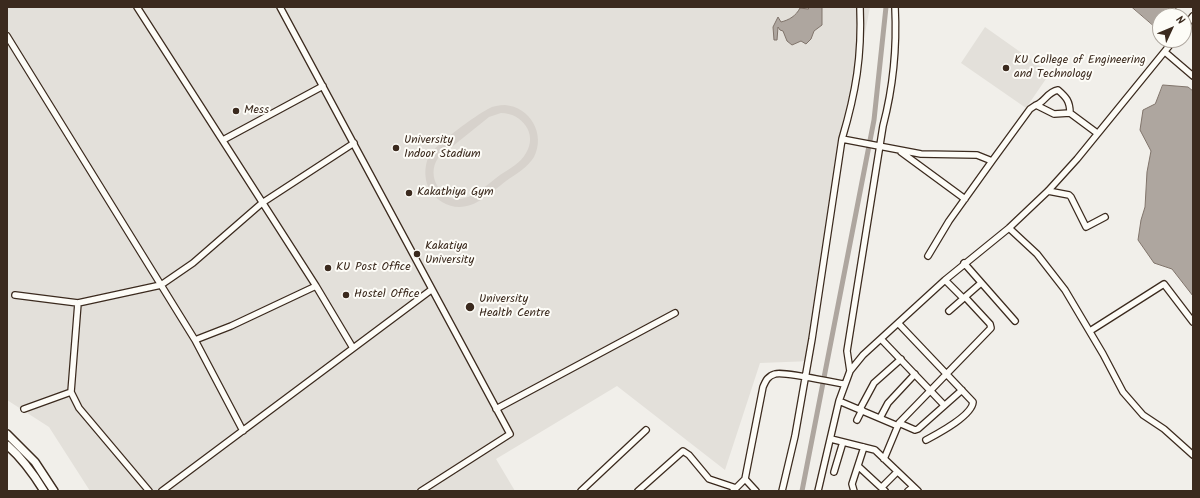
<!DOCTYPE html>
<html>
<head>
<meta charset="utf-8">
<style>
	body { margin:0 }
	#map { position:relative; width:1200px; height:498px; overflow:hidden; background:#f1efea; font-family:Kalam,sans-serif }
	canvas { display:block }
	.frame { position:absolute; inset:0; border:8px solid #3b2a1e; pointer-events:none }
	.north { position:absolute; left:1152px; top:8px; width:40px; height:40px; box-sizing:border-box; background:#fdfcf7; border:1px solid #afa8a0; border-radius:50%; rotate:46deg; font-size:11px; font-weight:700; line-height:16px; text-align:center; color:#3b2a1e }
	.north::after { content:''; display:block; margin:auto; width:14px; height:18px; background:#3b2a1e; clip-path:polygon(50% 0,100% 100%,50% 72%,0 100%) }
</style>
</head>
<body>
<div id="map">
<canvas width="1200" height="498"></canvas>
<div class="frame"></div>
<div class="north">N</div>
</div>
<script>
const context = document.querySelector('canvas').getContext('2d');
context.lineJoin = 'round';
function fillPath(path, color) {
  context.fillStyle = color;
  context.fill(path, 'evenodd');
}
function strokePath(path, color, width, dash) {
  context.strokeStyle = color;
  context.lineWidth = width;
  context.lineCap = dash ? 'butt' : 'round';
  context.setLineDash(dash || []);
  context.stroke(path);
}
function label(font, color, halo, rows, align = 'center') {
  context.font = font + ' Kalam,sans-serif';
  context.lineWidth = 4;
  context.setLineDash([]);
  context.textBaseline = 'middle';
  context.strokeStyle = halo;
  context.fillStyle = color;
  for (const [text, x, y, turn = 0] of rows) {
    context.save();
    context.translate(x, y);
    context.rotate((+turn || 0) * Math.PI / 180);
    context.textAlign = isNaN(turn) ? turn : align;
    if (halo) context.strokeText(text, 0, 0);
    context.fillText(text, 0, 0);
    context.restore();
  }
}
const built = new Path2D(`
	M7 7H870L843 147 812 361 760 363 725 470 617 386 496 459 515 491H90L49 427 7 400Z
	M985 27 1050 73 1026 108 961 63Z`);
const green = new Path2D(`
	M505 105C530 107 546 134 534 157 528 167 516 174 506 181 488 195 467 217 442 202 435 198 430 191 427 184 424 174 425 163 430 154 437 144 476 115 488 109 493 106 499 105 505 105ZM501 113C522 113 538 134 526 153 521 163 509 169 500 175 483 188 456 215 438 187 432 178 432 167 438 158L489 117Z`);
const water = new Path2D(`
	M809 7H822V25L814 31 811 39 806 44 801 41 792 45 787 41 783 31 780 30 778 27 777 40H774L773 27 778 17 781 22C789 20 796 16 800 8L808 9Z
	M1132 7H1168L1170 16H1160V31Z
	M1163 85 1188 87 1193 91V296L1172 269 1154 263 1138 240 1141 220 1145 207 1147 172 1151 151 1140 130 1143 110 1155 104Z`);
const canal = new Path2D(`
	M802 491 874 120 886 7`);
const minor = new Path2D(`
	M137 7 316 286 353 348
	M280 7 510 434 421 491
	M1172 7 1174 16
	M1184 28 1193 16
	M7 36 195 340 243 431
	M1165 52 1193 76
	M1036 105C1045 102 1047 92 1058 90 1066 97 1070 101 1070 113
	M842 139 921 154 977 155 992 161 1030 109 1036 105 1054 114 1070 113 1097 133
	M223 140 323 86
	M901 152 965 199
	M1048 191 1069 195 1071 197 1086 227 1105 217
	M1009 228 1037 254 1065 290 1103 354 1123 392 1143 415 1164 429 1193 455
	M928 256 949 221 992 161
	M964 263 1015 321
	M945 280 963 298
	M15 295 78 303 161 285 193 263 262 203 354 143
	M78 303 71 392 79 408 149 491
	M949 311 981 283
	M898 323 973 402C972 416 937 434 926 440
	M1090 331 1164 284 1193 322
	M881 339 944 405
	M195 340 231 326 316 286
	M850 371 847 351 883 126C893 88 897 47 895 7
	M839 401 898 426
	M24 409 71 392
	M496 409 675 313
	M860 409 874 383 901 359
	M880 418 888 403 915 374
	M857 420 862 410
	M899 423 915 430 918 429 962 390
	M831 439 875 450 918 491
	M884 459 899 423 991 328 990 324 965 297
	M858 466 885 491
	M834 472 843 442
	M745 479 756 491
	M882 487 897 472
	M162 491 431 290
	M581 491 646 430
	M638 491 683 451 689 455 709 479 736 488
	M733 491 745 479 763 387C766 380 768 376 775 374 784 371 830 382 844 384
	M782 491 795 436 812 339 842 139C856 92 862 56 860 7
	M818 491 839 401 850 371 863 355 945 280 1009 228 1048 191 1077 159 1174 40
	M854 491 852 484 864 447
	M908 491 913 487`);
const major = new Path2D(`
	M7 434 35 462 54 491
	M7 445C23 459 33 473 44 491`);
const markers = [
	[1006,68,4,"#3b2a1e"],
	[236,111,4,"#3b2a1e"],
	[396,148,4,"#3b2a1e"],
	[409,193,4,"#3b2a1e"],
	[417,254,4,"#3b2a1e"],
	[328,268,4,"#3b2a1e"],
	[346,295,4,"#3b2a1e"],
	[470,307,5,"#3b2a1e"]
];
const poiNames = [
	["KU College of Engineering",1014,61],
	["and Technology",1014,75],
	["Mess",244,111],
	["University",404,141],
	["Indoor Stadium",404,155],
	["Kakathiya Gym",417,193],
	["Kakatiya",425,247],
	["University",425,261],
	["KU Post Office",336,268],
	["Hostel Office",354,295],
	["University",479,300],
	["Health Centre",479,314]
];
fillPath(built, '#e3e0da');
fillPath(green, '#d7d2cc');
fillPath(water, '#aea69f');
strokePath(water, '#80746b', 1);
strokePath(canal, '#aea69f', 5);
strokePath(minor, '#3b2a1e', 8);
strokePath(major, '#3b2a1e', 10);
strokePath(minor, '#fdfcf7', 5.5);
strokePath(major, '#fdfcf7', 7);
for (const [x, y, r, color] of markers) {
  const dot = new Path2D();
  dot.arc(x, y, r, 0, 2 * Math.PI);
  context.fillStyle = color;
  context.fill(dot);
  strokePath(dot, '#fdfcf7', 1.5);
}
label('12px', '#3b2a1e', '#fdfcf7', poiNames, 'left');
</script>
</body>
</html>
